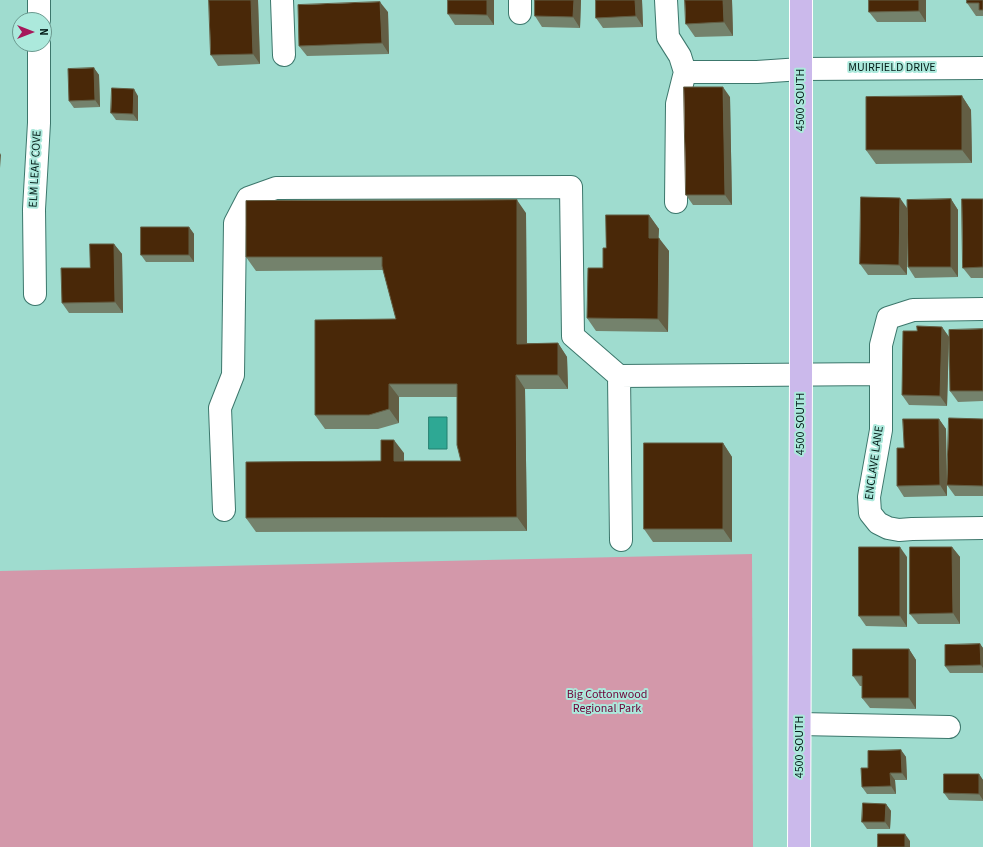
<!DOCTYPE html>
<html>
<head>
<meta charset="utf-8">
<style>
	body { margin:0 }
	#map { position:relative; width:983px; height:847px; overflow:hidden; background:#9fdccf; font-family:"Source Sans 3",sans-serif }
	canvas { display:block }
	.north { position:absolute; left:12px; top:12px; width:40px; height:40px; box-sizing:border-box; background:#ace9dc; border:1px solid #6a988e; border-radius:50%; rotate:90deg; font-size:11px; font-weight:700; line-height:16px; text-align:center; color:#061f1a }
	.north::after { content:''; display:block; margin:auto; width:14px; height:18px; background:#a6185b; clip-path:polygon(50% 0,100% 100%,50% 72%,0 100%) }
</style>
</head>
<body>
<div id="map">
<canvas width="983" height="847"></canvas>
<div class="north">N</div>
</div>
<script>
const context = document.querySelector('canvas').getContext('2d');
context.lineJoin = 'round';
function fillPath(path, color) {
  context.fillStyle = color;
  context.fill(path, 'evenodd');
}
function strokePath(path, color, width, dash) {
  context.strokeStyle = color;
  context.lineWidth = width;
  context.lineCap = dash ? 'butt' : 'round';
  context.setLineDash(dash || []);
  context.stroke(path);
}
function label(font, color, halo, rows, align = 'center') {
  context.font = font + ' "Source Sans 3",sans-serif';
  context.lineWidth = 4;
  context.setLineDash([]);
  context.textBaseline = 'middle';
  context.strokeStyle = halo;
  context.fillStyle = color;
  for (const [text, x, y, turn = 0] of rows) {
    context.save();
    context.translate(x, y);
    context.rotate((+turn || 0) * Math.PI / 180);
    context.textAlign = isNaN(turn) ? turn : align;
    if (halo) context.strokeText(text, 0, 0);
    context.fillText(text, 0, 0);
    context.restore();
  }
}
const green = new Path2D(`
	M752 554 753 847H0V571Z`);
const water = new Path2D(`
	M429 417H447V449H429Z`);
const minor = new Path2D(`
	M39 0V20
	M282 0 284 55
	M666 0 668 37 680 56 685 72H757L801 69 983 68
	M520 13V0
	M676 202 677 104 685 72
	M35 294 34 209 39 123V44
	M881 374V345L888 318 913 310 983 309
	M619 376 621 540
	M224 510 220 408 233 375 235 223 248 198 276 188 571 187 573 336 619 376 881 374V430L869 497 870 513 878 523 888 528 899 530 912 529 983 528
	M800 724 949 727`);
const major = new Path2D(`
	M799 847 801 375V0`);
const wall = new Path2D(`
	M209 0H258L260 64 218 66 211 55Z
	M448 0H494V25H455L448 14Z
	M535 0H581L580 28 542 27 535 16Z
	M596 0H642L643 27 603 28 596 18Z
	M732 0 733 36 695 37 686 24Z
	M869 0H926V22H877L869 12Z
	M983 0V16H976L967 3Z
	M388 12 389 54 307 56 299 46Z
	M94 68 99 75 100 107 74 108 69 101Z
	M138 96V121L116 120 111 113Z
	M962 96 971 110 972 163 876 164 866 150Z
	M730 97 732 205H693L686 195Z
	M861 197 907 275H868L860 264Z
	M951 199 958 210V277L915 278 908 267Z
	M983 199V278H971L963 268Z
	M526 213 527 343H558L567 357 568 389H525L527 531 256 532 246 518 381 461 404 453V461H461L457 397H399V423L378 429H325L315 415 396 319 383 270 256 271 246 257Z
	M649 215 659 229 658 238 669 251 668 332 596 331 587 318 603 268 606 248Z
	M189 227 194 234V262H146L141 255Z
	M114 244 122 254 123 313H69L62 303 90 268Z
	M942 327 949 337 947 406 909 405 902 395 917 331Z
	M983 329V401L958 402 950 391Z
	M939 419 946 429 947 496 904 497 897 486 904 448Z
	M983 419V496H955L947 485Z
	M723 443 732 457V542H653L644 529Z
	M952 547 960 557V624H918L910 614Z
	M907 557V627L866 626 859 616Z
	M980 644 983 648V673H950L945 666Z
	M909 649 916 660V709L870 708 862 698V686H860L853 676Z
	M901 750 906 757 907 780H895L896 794H867L862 787 868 768Z
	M979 774 983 780V801L949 800 944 793Z
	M886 804 891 811 890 829H867L862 822Z`);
const shadedWall = new Path2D(`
	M251 0H258L260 64 253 54Z
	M487 0H494V25L487 15Z
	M574 0H581L580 28 573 17Z
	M635 0H642L643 27 636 16Z
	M723 0H732L733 36 724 22Z
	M919 0H926V22L919 11Z
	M380 2 388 12 389 54 382 43Z
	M94 68 99 75 100 107 95 100Z
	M723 87 730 97 732 205 725 195Z
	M134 89 138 96V121L133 114Z
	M962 96 971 110 972 163 962 150Z
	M0 153 1 155 0 168Z
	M900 198 907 208V275L899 265Z
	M951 199 958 210V277L951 267Z
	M517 200 526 213 527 357 517 344Z
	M649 215 659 229 658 251 649 238Z
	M189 227 194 234V262L189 255Z
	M659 238 669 251 668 332 658 319Z
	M114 244 122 254 123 313 115 302Z
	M942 327 949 337 947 406 940 396Z
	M558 343 567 357 568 389 558 375Z
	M516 375 525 389 527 531 517 517Z
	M389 384 399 397V423L389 409Z
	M939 419 946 429 947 496 940 485Z
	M394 440 404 453V474L394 461Z
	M723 443 732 457V542L723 529Z
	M900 547 907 557V627L900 616Z
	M952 547 960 557V624L953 613Z
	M980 644 983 648V668L981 665Z
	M909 649 916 660V709L909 698Z
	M901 750 906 757 907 780 902 773Z
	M890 773 895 780 896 794 891 786Z
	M979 774 983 780V800L979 794Z
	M886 804 891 811 890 829 885 822Z
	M905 834 910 841V847H905Z`);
const building = new Path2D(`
	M209 0H251L253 54 211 55Z
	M448 0H487V15L448 14Z
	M535 0H574L573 17 535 16Z
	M596 0H635L636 16 596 18Z
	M685 0H723L724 22 686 24Z
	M869 0H919V11L869 12Z
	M967 0H983V10H979V3H967Z
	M380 2 382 43 299 46 298 5Z
	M94 68 95 100 69 101 68 69Z
	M684 87H723L725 195H686Z
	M112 88 134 89 133 114 111 113Z
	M962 96V150H866V97Z
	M861 197 900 198 899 265 860 264Z
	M951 199V267H908L907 200Z
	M962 199H983V267L963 268Z
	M517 200V344L558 343V375H516L517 517 246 518V462L381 461V440H394V461H461L457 445V384H389V409L369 415H315V320L396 319 382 266V257H246V201Z
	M606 215H649V238H659L658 319 587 318 588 268H603V248H606Z
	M141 227H189V255H141Z
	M90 244H114L115 302 62 303 61 268H90Z
	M917 326 942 327 940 396 902 395 903 331H917Z
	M983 329V391H950L949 330Z
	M949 418 983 419V486L947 485Z
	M903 419H939L940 485 897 486V448H904Z
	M644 443H723V529H644Z
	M859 547H900V616H859Z
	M910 547H952L953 613 910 614Z
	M980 644 981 665 945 666V645Z
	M853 649H909V698H862V676H853Z
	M901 750 902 773H890L891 786 862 787 861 768H868V751Z
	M944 774H979V794L944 793Z
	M863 803 886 804 885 822H862Z
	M878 834H905V847H878Z`);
const streetNames = [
	["MUIRFIELD DRIVE",892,68],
	["4500 SOUTH",801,100,-90],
	["ELM LEAF COVE",36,169,-87],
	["4500 SOUTH",801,424,-90],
	["ENCLAVE LANE",875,463,-82],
	["4500 SOUTH",800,747,-90]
];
const parkNames = [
	["Big Cottonwood",607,695],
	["Regional Park",607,709]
];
fillPath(green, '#d398aa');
fillPath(water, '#2ea894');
strokePath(water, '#227f6f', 1);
strokePath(minor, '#3c776c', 24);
strokePath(major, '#fff', 24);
strokePath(minor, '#fff', 22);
strokePath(major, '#cbb9eb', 22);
fillPath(wall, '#74826c');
fillPath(shadedWall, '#635e44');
fillPath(building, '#492808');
strokePath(building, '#635e44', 1);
label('12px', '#061f1a', '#ace9dc', streetNames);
label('12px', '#6d0338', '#ace9dc', parkNames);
</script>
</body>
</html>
